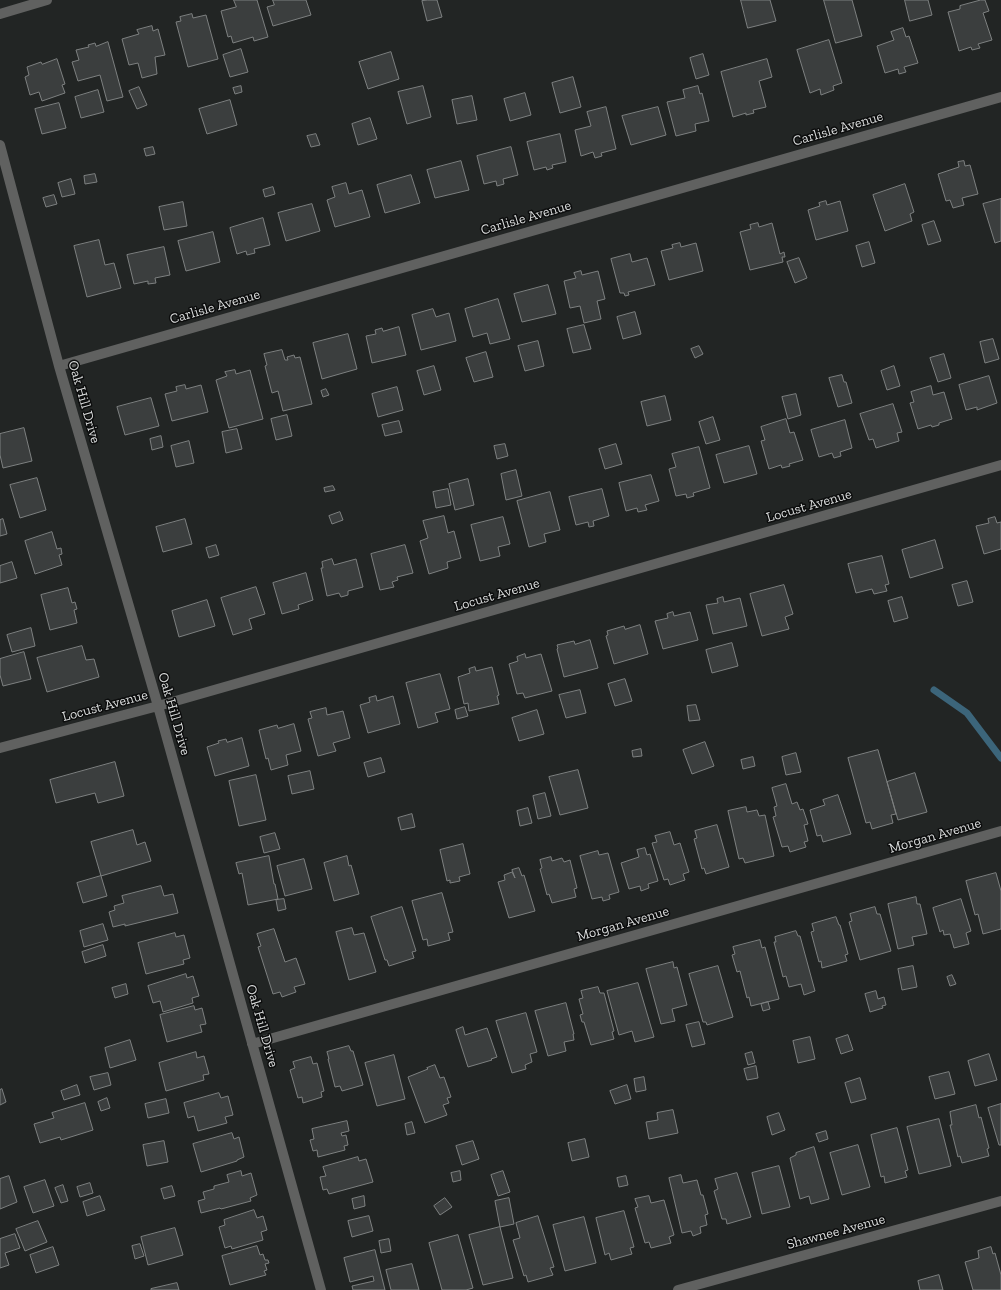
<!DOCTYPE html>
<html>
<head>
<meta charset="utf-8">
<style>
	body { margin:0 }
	canvas { display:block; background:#222524 }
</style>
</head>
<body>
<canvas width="1001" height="1290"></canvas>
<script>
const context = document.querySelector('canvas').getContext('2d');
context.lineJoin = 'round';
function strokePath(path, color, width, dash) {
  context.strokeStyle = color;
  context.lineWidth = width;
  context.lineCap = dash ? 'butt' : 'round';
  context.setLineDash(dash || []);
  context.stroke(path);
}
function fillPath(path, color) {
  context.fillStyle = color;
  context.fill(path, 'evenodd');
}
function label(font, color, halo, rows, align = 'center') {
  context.font = font + ' "Zilla Slab",serif';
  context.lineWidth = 3;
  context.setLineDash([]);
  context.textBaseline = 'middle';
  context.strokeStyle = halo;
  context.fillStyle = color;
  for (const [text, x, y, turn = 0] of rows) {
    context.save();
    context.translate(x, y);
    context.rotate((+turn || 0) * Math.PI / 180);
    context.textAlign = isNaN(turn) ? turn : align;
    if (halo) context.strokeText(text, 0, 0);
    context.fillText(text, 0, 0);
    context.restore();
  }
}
const stream = new Path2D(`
	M934 690 967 713 1001 758`);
const building = new Path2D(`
	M234 0H257L268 37 254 41 253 37 233 43 231 36 228 37 221 11 236 7Z
	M273 0H306L311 15 273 26 267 7 274 5Z
	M428 0H437L442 17 427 21 422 1Z
	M741 0H770L776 21 748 28Z
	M824 0H852L862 36 836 43Z
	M905 0H928L932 15 910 21Z
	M981 0H985L989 11 983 13 992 40 978 44 980 48 972 50 971 47 959 51 948 12 960 9V6Z
	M192 14 193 18 206 15 218 59 188 67 176 22 181 21 180 17Z
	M152 26 153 31 158 29 165 55 155 57 157 74 142 78 138 63 129 65 122 39 139 34 137 30Z
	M903 28 906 37 909 36 918 63 904 67 906 72 899 74 898 69 885 73 877 46 894 40 891 32Z
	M829 40 842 83 833 86 834 90 821 95 820 89 810 93 797 50Z
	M108 42 123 97 107 101 100 75 78 81 72 62 79 60 76 50 89 47 88 45 95 43 96 46Z
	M241 49 248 72 230 77 223 55Z
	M391 52 399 79 368 89 359 62Z
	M703 54 709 75 696 79 690 58Z
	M57 59 65 84 62 85 65 93 42 101 39 92 30 95 25 77 29 75 27 67 41 62 42 64Z
	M767 59 772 77 759 81 766 107 753 110 754 113 746 115V113L733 117 721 72Z
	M573 77 581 107 560 113 552 83Z
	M241 86 242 92 235 94 233 88Z
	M423 86 431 117 407 124 398 92Z
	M698 86 700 94 702 93 709 121 695 124 696 131 676 136 667 102 685 98 683 90Z
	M139 87 147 105 137 109 129 91Z
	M98 90 104 112 81 118 75 97Z
	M525 93 531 115 510 121 504 99Z
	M472 96 477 120 457 124 452 100Z
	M230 100 237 125 207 134 199 109Z
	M59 103 66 128 42 134 35 109Z
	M606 107 616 149 601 153 602 156 595 158 593 152 581 156 575 130 591 126 587 112Z
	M658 107 666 135 631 145 622 116Z
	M370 118 377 139 358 145 352 124Z
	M316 134 320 145 311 147 307 136Z
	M560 134 566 162 552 165 553 168 547 170 546 167 534 170 527 142Z
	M153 147 155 154 146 156 144 149Z
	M511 147 518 175 503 179 504 184 497 186 496 181 484 184 477 156Z
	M461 161 469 190 435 198 427 170Z
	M964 161 965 166 970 165 978 194 962 198 964 205 953 208 950 200 946 201 938 174 959 167 958 162Z
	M95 174 97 182 85 184 84 176Z
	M411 175 420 203 385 213 377 185Z
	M71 179 75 194 62 197 58 183Z
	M346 183 349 194 362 190 370 217 335 227 327 200 335 197 332 187Z
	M905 184 914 212 910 214 912 221 885 231 873 195Z
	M273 187 275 194 265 197 263 190Z
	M54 195 57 204 46 207 43 198Z
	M1001 199V241L995 243 983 204Z
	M826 201 827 205 840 201 848 231 816 240 808 210 820 206 819 203Z
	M183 202 187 226 164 230 159 207Z
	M312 204 320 231 286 241 278 213Z
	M263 218 270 245 254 249 255 253 247 255 246 251 237 254 230 228Z
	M934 221 941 241 928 245 922 225Z
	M758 223 759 227 772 223 780 254 784 252 785 257H782L783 262 750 270 740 232 751 229 750 225Z
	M213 232 220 262 186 271 178 241Z
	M99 240 105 265 114 263 121 288 87 297 74 246Z
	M869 242 875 263 862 267 856 246Z
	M680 243 681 247 696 243 703 271 669 280 661 251 673 248 672 245Z
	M164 247 170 275 155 278 156 283 148 284V281L134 284 127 255Z
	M630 254 632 262 647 258 655 285 628 292 629 295 625 296 624 293H620L611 259Z
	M799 258 807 278 795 283 787 262Z
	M581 271 582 275 598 271 605 299 597 301 601 319 584 323 580 306 570 308 564 281 576 278 574 273Z
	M548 285 556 314 522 322 514 294Z
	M498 299 510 339 490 344 487 333 473 337 465 309Z
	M433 309 436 317 449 313 456 341 421 350 412 315Z
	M635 312 641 334 623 339 617 317Z
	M584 325 591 349 573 353 567 329Z
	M399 327 406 355 372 363 366 336 376 334 375 330 382 328 383 331Z
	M348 334 357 369 322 379 313 343Z
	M993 339 999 359 985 363 980 342Z
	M538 341 544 366 525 371 518 346Z
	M699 346 703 354 695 358 691 349Z
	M282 350 285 360H288L287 357 294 355 295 358 300 357 312 404 283 411 278 391 272 393 265 366 267 365 264 354Z
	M486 352 493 377 474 382 466 358Z
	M944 354 951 378 938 382 930 358Z
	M434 366 441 390 424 395 417 371Z
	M894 366 900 386 887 390 881 371Z
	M235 370 236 374 250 370 263 419 229 428 216 380 227 376 225 372Z
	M842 375 844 382H846L852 403 838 407 829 378Z
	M989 376 997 403 977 410V407L966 410 959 385Z
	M185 385 186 389 201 385 208 412 172 421 165 394 177 391 176 387Z
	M931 386 933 395 944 392 952 419 939 423V425L932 427 931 425 918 429 910 403 914 402 911 392Z
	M397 387 403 410 378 417 372 394Z
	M326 389 329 395 323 397 321 391Z
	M796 394 801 415 788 419 782 397Z
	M665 396 671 420 647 426 641 402Z
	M151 398 159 426 125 435 117 407Z
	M893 404 902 432 897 433 899 441 876 448 873 439 869 440 860 414Z
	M287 415 292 436 276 440 271 419Z
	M713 417 720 440 706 444 699 422Z
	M786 419 790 433 794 432 803 460 789 464 790 466 782 468 781 465 769 469 761 441 765 440 761 427Z
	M845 420 852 448 840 452 841 456 834 458 832 453 819 457 811 430Z
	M399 421 402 432 385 436 382 425Z
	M24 428 32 461 3 468 0 455V434Z
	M237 429 242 449 226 453 222 432Z
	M161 436 163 447 152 450 150 439Z
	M189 441 194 463 176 467 171 446Z
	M505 444 508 456 497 459 494 446Z
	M616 444 622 464 605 469 599 449Z
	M749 446 757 474 724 483 716 455Z
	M699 447 710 488 693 493 694 496 687 498 686 494 676 496 669 469 676 467 672 454Z
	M516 470 522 496 506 500 501 474Z
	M651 475 659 501 645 505 647 510 638 512 637 508 626 511 619 483Z
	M37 478 46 510 20 518 10 485Z
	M468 479 474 505 455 510 449 484Z
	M333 486 335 490 325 492 324 488Z
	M448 489 451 505 436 508 433 492Z
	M602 489 609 516 593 521 594 526 589 527 588 522 576 525 569 497Z
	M550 492 560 530 544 534 546 542 529 547 517 501Z
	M340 512 343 520 332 524 329 516Z
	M444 516 448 533 454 531 461 558 447 562 448 568 429 574 420 541 428 538 423 521Z
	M503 517 510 544 498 547 500 556 480 561 471 525Z
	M995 517 997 523 1001 522V549L984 554 976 526 989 523 988 519Z
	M3 519 7 534 0 536V520Z
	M185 519 192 544 163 552 156 527Z
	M52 532 57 549 61 548 62 554 59 555 62 565 35 574 25 541Z
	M935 540 943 568 910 578 902 550Z
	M216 545 219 555 209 558 206 548Z
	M405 545 413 573 397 577 398 580 392 582 394 587 380 590 371 554Z
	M882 556 889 584 885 585 887 591 874 594 872 589 856 593 848 564Z
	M332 559 334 565 356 559 363 587 348 591V595L341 597 339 593 327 596 321 568H323L322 562Z
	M12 562 17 578 0 583V566Z
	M306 573 313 600 298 605 299 609 282 614 273 583Z
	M967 581 973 602 958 606 952 585Z
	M784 585 793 614 785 617 789 629 762 636 750 594Z
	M256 587 265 614 249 619 252 629 233 635 221 598Z
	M68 588 72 603 75 602 77 609 74 610 77 623 50 630 41 595Z
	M723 597 724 602 740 598 747 626 713 634 706 605 718 603 717 599Z
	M902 597 908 618 894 622 888 601Z
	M207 600 215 626 179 637 172 611Z
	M673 612 674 616 690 612 698 640 663 649 655 621 668 618 667 614Z
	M640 625 648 654 614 664 606 636 608 635 607 631 624 626 625 629Z
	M31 628 35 646 12 652 7 635Z
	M590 640 598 668 564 677 557 649 558 648 557 645 574 641 575 644Z
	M732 643 738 666 712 673 706 650Z
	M82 646 86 660 94 659 99 677 47 692 37 658Z
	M24 652 31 679 3 686 0 675V659Z
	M525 654 526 658 541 654 552 691 525 698 523 693 517 694 509 664 518 661 517 657Z
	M475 667 476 671 492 667 499 695 497 696 499 704 469 711 468 703 464 704 458 677 470 673 469 669Z
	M440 674 450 709 435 713 438 722 418 728 406 683Z
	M625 679 632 701 615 706 608 684Z
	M580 690 586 713 566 718 559 695Z
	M376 696 377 701 393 696 400 724 368 733 360 705 370 702 369 698Z
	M696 705 700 720 689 721 687 706Z
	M465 707 468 716 457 719 455 710Z
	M326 708 327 715 343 711 350 738 333 743 336 751 318 756 308 719 312 718 310 712Z
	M537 710 544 734 519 741 512 718Z
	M294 724 301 751 286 755 288 765 271 770 268 758 266 759 259 730 277 725 278 728Z
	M242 738 249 766 215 776 207 747 219 743 218 741 226 739 227 742Z
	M705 742 714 766 692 774 683 750Z
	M641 749 642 756 633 757 632 751Z
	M878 750 896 814 891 815 893 823 872 829 870 822 866 823 848 758Z
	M796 753 801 772 786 775 782 757Z
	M753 757 755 766 743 769 741 760Z
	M381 758 385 772 368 777 364 763Z
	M115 762 124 796 98 803 95 793 56 803 50 780Z
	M578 770 588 808 560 815 549 777Z
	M310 771 314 789 292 794 288 776Z
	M915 773 927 812 898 820 887 782Z
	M256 775 266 820 239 826 229 781Z
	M786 784 792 804 797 802 800 810 803 809 808 824 804 825 808 841 804 842 806 847 790 852 788 846 782 847 773 817 776 816 774 807 777 806 772 788Z
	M545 793 551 816 538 819 533 796Z
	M838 795 851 834 823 842 821 835 817 836 810 810 825 805 823 800Z
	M746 807 747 812 757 810 759 816 765 815 774 856 745 863 743 858 739 859 728 811Z
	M528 808 532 823 520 826 517 811Z
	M412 814 415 827 401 830 398 818Z
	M717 825 729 867 706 874 704 868 702 869 694 839 697 838 695 831Z
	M133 830 137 845 145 842 151 861 101 876 91 842Z
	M670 832 674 845 680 843 689 872 683 874 685 880 670 885 668 879 664 880 652 843 657 842 655 836Z
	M275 833 280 849 264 853 260 837Z
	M463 844 470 874 459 877 460 881 450 883V880L447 881 440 850Z
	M645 848 647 855 650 854 658 881 648 884 649 888 641 891 640 886 629 889 621 863 639 857 637 850Z
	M598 851 599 855 608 853 619 892 609 895 610 899 603 901 602 897 592 899 580 856Z
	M269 856 274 884H275L278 899 248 905 242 873 239 874 236 863Z
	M347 856 349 866 351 865 359 894 334 901 324 863Z
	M551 857 552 861 562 858 564 862 570 860 577 888 574 889 576 897 552 903 549 894 547 895 540 869 542 868 540 860Z
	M304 859 312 889 285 896 277 866Z
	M519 868 522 876 524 875 535 911 509 918 498 882 505 880 504 875 512 872 515 878 512 870Z
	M996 873 1001 891V929L983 934 978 914 975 915 966 881Z
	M101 876 107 896 83 903 77 883Z
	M161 886 164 896 173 894 178 913 125 926V924L113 927 109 912 115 910 114 906 124 903 122 896Z
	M442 893 453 932 448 933 450 940 428 946 427 939 423 940 412 901Z
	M916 897 917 904H920L927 934 912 937 914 945 898 949 888 904Z
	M284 899 286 909 278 911 276 900Z
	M961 899 971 931 966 933 969 944 954 948 950 934 944 935 943 930 940 932 933 908Z
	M402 907 416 951 412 952 414 958 389 966 387 960H385L371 917Z
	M875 907 877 914H880L891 951 860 960 849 922 852 921 850 914Z
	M836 917 839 925H840L848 954 845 955 847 961 822 968 821 961 819 962 811 932 814 931 812 924Z
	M103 924 108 940 84 947 80 931Z
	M352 928 354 935 364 933 376 972 349 980 336 932Z
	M274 929 285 962 296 958 305 984 294 987 296 992 282 997 280 992 273 994 258 947 261 946 257 934Z
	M796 931 798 936H800L815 991 804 995 801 984 789 987 786 976 783 977 774 942H776L775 937Z
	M175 933 176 937 184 935 190 958 183 960 184 964 146 974 138 943Z
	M760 940 762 948 765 947 779 999 751 1006 749 997 747 998 740 971 737 972 732 955 735 954 733 947Z
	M103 945 106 956 85 963 82 952Z
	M673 962 674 968 677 967 687 1005 672 1009 675 1021 661 1024 646 969Z
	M718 966 733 1017 707 1025 706 1022H703L689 974Z
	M913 966 917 987 902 990 898 969Z
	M186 974 187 978 193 976 199 996 192 998 193 1003 163 1012 160 1001 153 1003 148 986Z
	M952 975 956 984 950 986 947 977Z
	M638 983 654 1037 635 1042 632 1031 619 1035 607 991Z
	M126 984 128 994 115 998 112 988Z
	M598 987 600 993H604L614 1031 612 1032 614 1039 591 1045 584 1022H582L580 1015 583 1014 579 999 583 998 581 991Z
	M876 991 878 999 884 997 886 1005 882 1006 883 1008 870 1012 865 994Z
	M768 1002 770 1009 763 1011 761 1004Z
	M566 1003 574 1034H573L574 1040 564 1042 566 1051 548 1056 535 1011Z
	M194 1006 195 1010 202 1008 206 1024 200 1025 202 1032 167 1042 160 1015Z
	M526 1013 537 1052 530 1054 532 1062 525 1065 526 1069 512 1073 496 1021Z
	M699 1022 705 1044 692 1047 686 1025Z
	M463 1027 465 1035 487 1028 497 1057 491 1059 492 1060 468 1067 456 1030Z
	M848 1035 853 1050 841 1054 836 1039Z
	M810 1037 815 1059 798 1063 793 1041Z
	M130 1040 136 1060 110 1068 105 1048Z
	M349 1046 351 1051H353L363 1085 342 1091 340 1086 335 1087 328 1059H329L327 1052Z
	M196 1052 197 1058 204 1056 209 1074 203 1075 204 1080 166 1091 159 1063Z
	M752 1052 755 1063 748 1065 745 1054Z
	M989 1054 997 1080 975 1086 968 1061Z
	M394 1055 405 1099 377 1106 365 1063Z
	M311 1057 313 1064 317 1063 324 1091 321 1092 322 1097 303 1103 302 1097 298 1098 290 1070 295 1068 293 1062Z
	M435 1065 440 1078 444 1077 451 1097 447 1098 449 1103 443 1105 447 1115 425 1123 408 1077 428 1069 427 1068Z
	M756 1066 758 1078 747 1080 744 1069Z
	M949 1072 955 1094 935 1099 929 1077Z
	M108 1073 111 1085 94 1090 90 1077Z
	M644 1077 646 1090 636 1092 634 1079Z
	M860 1078 866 1099 851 1103 845 1083Z
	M77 1085 80 1095 64 1100 61 1091Z
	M627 1085 631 1099 615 1104 610 1091Z
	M2 1089 6 1102 0 1105V1090Z
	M219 1093 221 1098 228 1096 233 1115 225 1117 227 1123 198 1131 194 1116 188 1118 184 1103Z
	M107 1098 110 1108 101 1111 98 1102Z
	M166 1099 169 1113 148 1118 145 1104Z
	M85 1103 93 1130 61 1140 60 1137 40 1143 34 1124 54 1118 52 1113Z
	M1001 1104V1145H999L988 1108Z
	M976 1105 979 1118 981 1117 989 1148 987 1149 989 1156 962 1163 960 1156 958 1157 950 1125H952L950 1112Z
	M673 1110 678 1133 649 1139 646 1122 658 1120 657 1113Z
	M779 1113 785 1130 772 1135 767 1117Z
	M939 1119 951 1166 919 1174 907 1127Z
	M347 1121 349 1131 341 1133 342 1136 346 1135 348 1145 344 1146 345 1150 318 1157 317 1150 313 1151 310 1140 314 1139 312 1129Z
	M412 1122 415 1133 407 1135 405 1124Z
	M897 1128 908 1170 905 1171 907 1177 885 1183 884 1176 881 1177 871 1135Z
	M826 1131 828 1139 819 1142 816 1134Z
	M232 1133 234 1139 239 1137 244 1157 237 1160V1161L201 1172 193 1144Z
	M585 1139 589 1157 572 1161 568 1143Z
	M164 1141 168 1162 147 1166 143 1145Z
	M473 1141 479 1159 462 1165 456 1146Z
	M858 1145 870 1187 842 1195 830 1153Z
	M814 1147 829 1199 811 1204 809 1196 800 1199 790 1158 796 1155V1153Z
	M358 1157 359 1161 366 1159 373 1182 329 1194 327 1189 323 1190 320 1177 326 1176 323 1167Z
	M779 1166 790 1207 762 1214 752 1173Z
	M241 1171 242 1176 251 1173 257 1195 250 1198 251 1201 221 1209 220 1208 201 1213 198 1201 205 1199 203 1192 214 1189V1186L229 1182 227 1175Z
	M460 1171 461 1180 453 1182 451 1173Z
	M503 1171 510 1192 498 1196 491 1175Z
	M737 1173 751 1217 727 1224 726 1219H722L714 1191 718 1189 715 1179Z
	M681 1175 683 1183 697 1180 701 1195H703L708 1214 705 1215 707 1225 700 1227 701 1233 693 1236 691 1231 682 1233 669 1178Z
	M9 1176 17 1202 0 1209V1179Z
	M626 1176 628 1185 619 1187 617 1178Z
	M45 1180 54 1206 33 1213 24 1187Z
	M90 1183 93 1193 80 1197 77 1187Z
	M63 1185 68 1201 61 1203 55 1188Z
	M172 1186 175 1196 164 1199 161 1189Z
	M100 1196 105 1210 87 1216 83 1202Z
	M364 1196 365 1206 354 1209 352 1199Z
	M649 1196 651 1203 664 1200 674 1235 669 1237 671 1243 651 1248 649 1242 645 1243 635 1208 638 1207 635 1199Z
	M445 1198 452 1207 440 1215 434 1206Z
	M509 1198 514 1224 500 1227 495 1201Z
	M254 1210 257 1218 263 1216 267 1230 261 1232 263 1240 232 1249 231 1246 225 1248 219 1227 225 1225 224 1220Z
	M624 1211 634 1247 630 1248 632 1254 611 1260 609 1253 605 1255 596 1218Z
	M369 1216 373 1231 352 1237 348 1221Z
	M538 1216 554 1267 550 1268 553 1275 528 1282 526 1275 524 1276 513 1240 520 1238 516 1223Z
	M584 1217 596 1263 565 1271 553 1225Z
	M38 1221 47 1242 25 1251 16 1229Z
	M500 1227 513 1278 483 1285 469 1235Z
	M175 1228 183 1255 148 1265 141 1237Z
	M15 1234 20 1248 5 1253 9 1265 0 1268V1239Z
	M458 1235 473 1288 466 1290H442L429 1243Z
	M389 1239 391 1251 381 1253 379 1241Z
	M140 1244 144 1256 135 1259 132 1246Z
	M257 1246 260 1255 263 1254 265 1260H268L269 1263 265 1264 267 1270 264 1271 266 1275 230 1285 222 1256Z
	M53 1247 59 1265 36 1273 30 1255Z
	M991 1247 993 1254 995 1253 1001 1275V1290H973L965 1262 979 1258 978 1251Z
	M375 1250 385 1290H353L352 1286 374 1281 373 1276 350 1282 344 1258Z
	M412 1264 419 1290H391L386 1270Z
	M939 1275 943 1290H920L918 1281Z
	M177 1283 179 1290H151V1289Z`);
const minor = new Path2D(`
	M0 14 47 0
	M0 145 59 366 158 706 321 1290
	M59 366 1001 97
	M0 748 158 706 1001 465
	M252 1044 1001 831
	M678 1290 1001 1201`);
const streetNames = [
	["Carlisle Avenue",838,129,-16],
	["Carlisle Avenue",526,218,-16],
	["Carlisle Avenue",215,307,-16],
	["Oak Hill Drive",84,402,74],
	["Locust Avenue",809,506,-16],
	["Locust Avenue",497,595,-16],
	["Locust Avenue",105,706,-15],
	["Oak Hill Drive",174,714,74],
	["Morgan Avenue",935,836,-16],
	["Morgan Avenue",623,924,-16],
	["Oak Hill Drive",262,1026,74],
	["Shawnee Avenue",836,1232,-15]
];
strokePath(stream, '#3c657a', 7);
fillPath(building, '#3b3e3e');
strokePath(building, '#7d8080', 1);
strokePath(minor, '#606160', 10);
label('14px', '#dadcdc', '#0c0d0d', streetNames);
</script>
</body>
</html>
